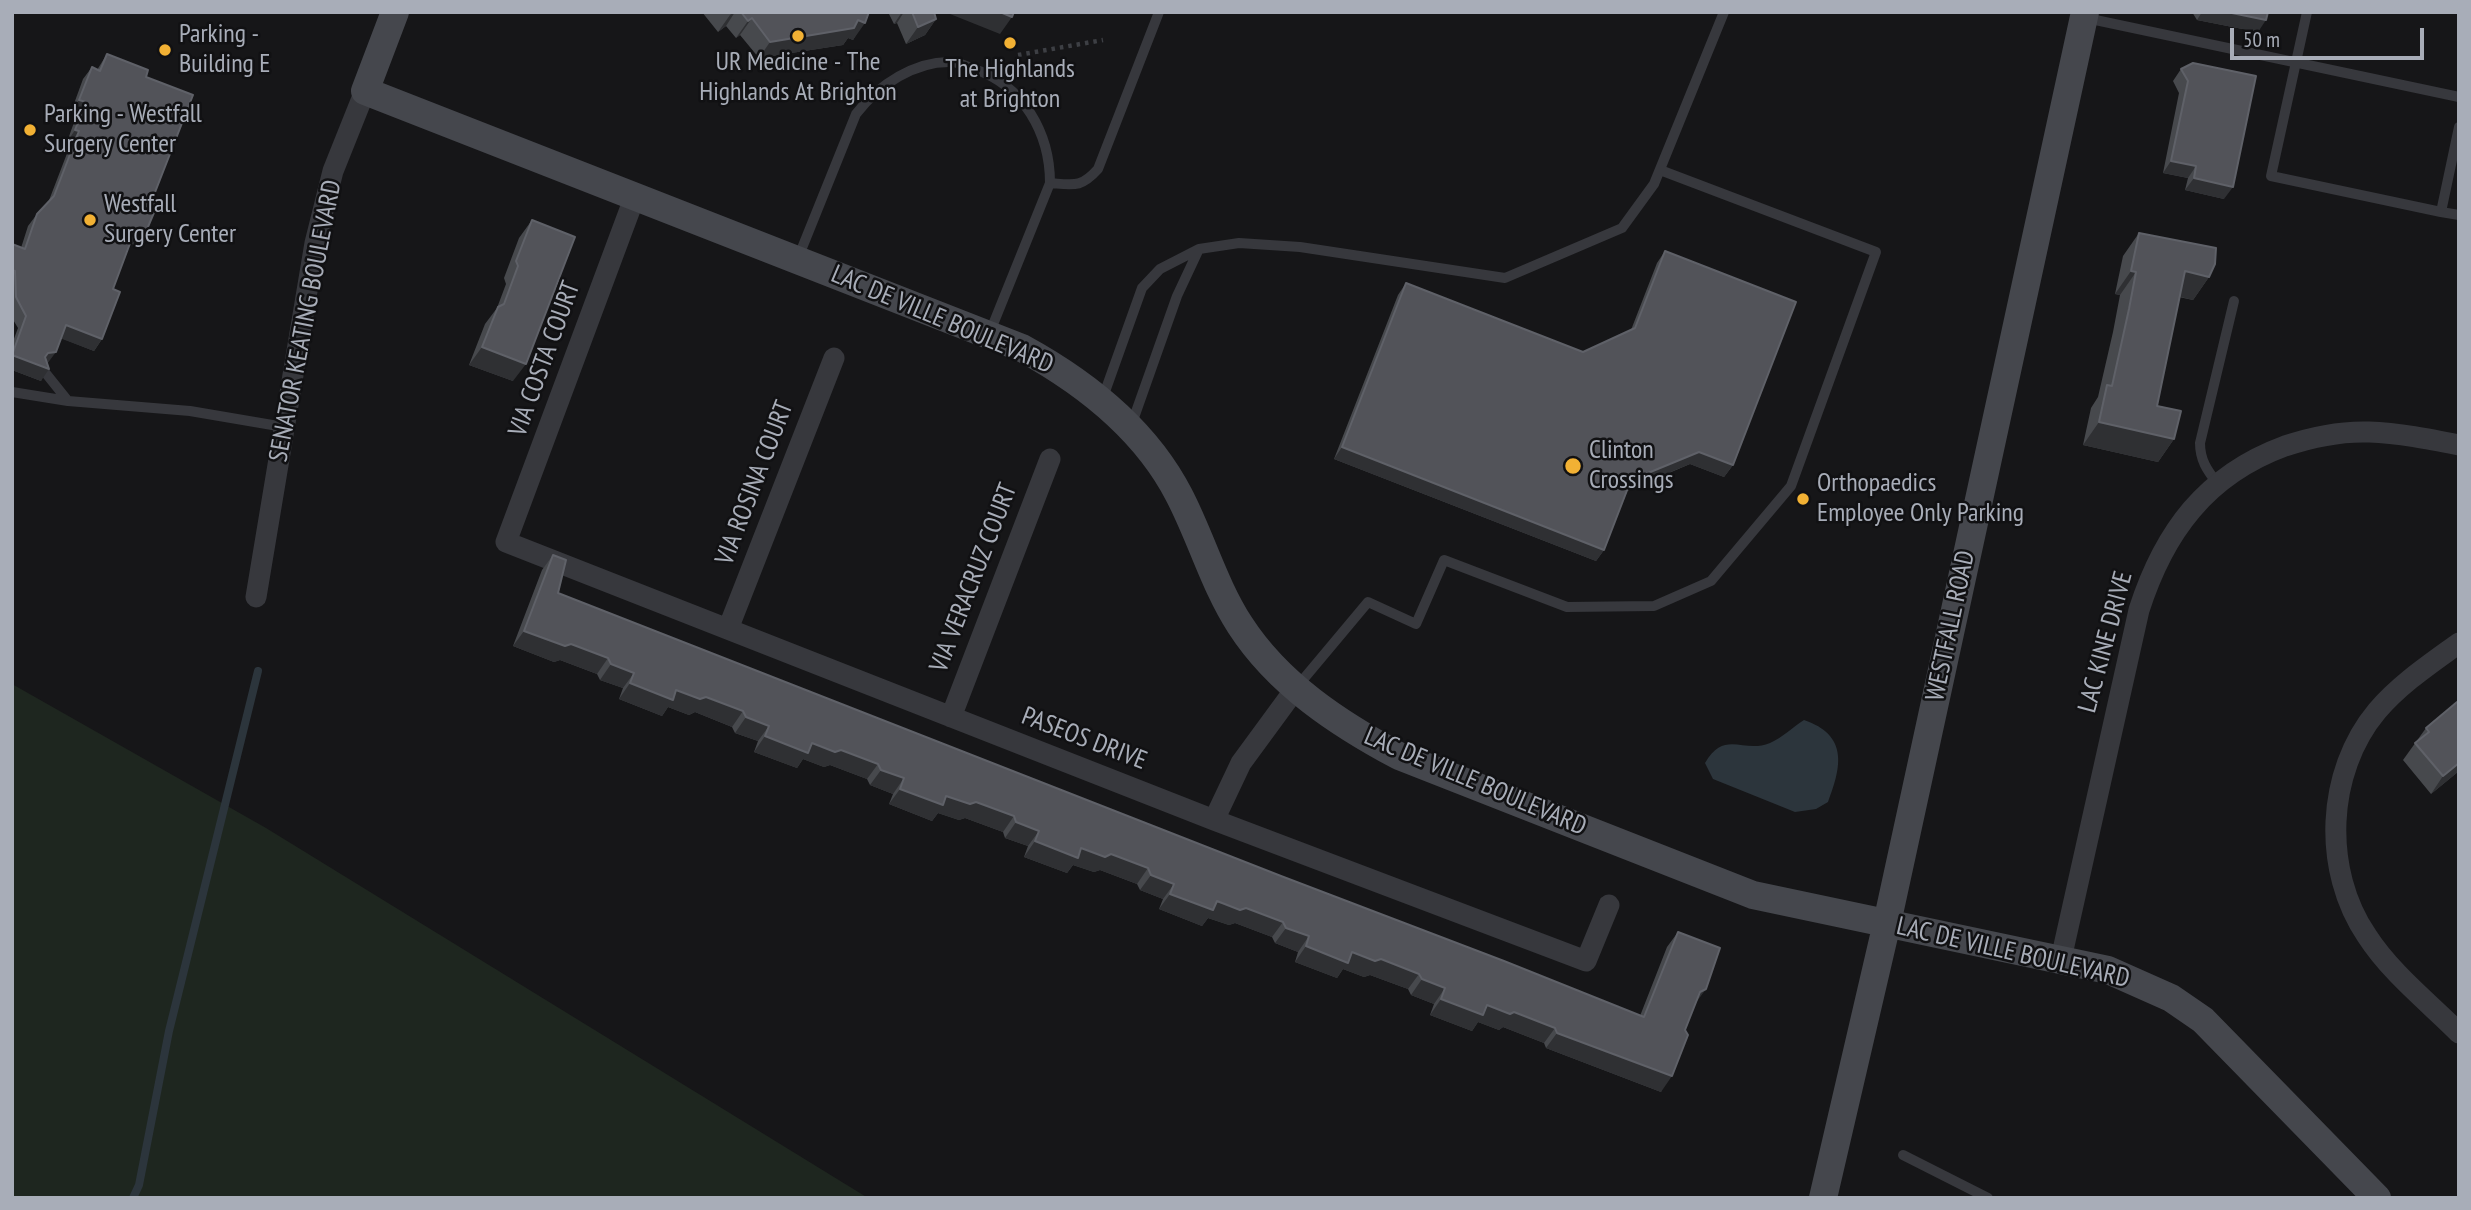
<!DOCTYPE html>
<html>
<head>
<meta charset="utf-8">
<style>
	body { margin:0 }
	#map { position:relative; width:2471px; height:1210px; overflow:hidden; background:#161618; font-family:"PT Sans Narrow",sans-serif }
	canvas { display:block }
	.frame { position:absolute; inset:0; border:14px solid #a8adb8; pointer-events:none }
	.scale { position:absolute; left:2230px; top:28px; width:194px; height:32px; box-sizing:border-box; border:4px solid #a8adb8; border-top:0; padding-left:9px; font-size:21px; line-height:24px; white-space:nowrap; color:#a8adb8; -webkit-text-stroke:5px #111113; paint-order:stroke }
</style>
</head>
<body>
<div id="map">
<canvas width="2471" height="1210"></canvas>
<div class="frame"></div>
<div class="scale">50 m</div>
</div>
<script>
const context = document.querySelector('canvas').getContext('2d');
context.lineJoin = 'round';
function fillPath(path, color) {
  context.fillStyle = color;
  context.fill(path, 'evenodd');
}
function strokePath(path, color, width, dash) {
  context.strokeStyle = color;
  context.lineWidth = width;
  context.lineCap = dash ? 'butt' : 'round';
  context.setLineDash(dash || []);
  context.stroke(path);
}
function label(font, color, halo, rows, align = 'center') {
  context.font = font + ' "PT Sans Narrow",sans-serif';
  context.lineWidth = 5;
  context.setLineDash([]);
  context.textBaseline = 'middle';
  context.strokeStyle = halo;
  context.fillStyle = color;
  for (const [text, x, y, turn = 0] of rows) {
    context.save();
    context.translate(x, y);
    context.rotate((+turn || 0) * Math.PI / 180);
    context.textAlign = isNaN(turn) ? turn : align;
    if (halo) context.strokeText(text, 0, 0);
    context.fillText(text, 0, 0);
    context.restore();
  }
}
const green = new Path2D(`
	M12 684 266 828 868 1198H12Z`);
const water = new Path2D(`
	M1804 720C1848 735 1842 766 1828 802L1816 809 1795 812 1713 779 1705 763C1725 729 1743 754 1770 743 1782 738 1793 727 1804 720Z`);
const stream = new Path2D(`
	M133 1198 139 1185 169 1031 258 671`);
const path = new Path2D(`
	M1018 55 1103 40`);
const lane = new Path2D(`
	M2307 12 2271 176 2441 212
	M2086 18 2459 97
	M2459 127 2441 212 2459 215
	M1050 183C1074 185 1081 188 1098 169L1159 12
	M798 258 856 114C878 85 916 60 953 62 960 63 968 67 974 69 1023 85 1050 133 1050 183L990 332
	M44 371 68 401
	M12 392 68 401 190 411 284 427
	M1102 400 1142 288 1160 269 1199 249 1239 243 1300 247 1505 278 1622 228 1654 184 1724 12
	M1131 426 1177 296 1199 249
	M2217 483C2207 470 2200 460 2200 443L2234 301
	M1296 688 1368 602 1416 624 1444 560 1567 607 1654 606 1711 581 1791 486 1876 252 1660 170
	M1903 1155 1988 1198`);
const street = new Path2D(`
	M635 196 506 542 1214 820 1586 961 1609 905
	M256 597 315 243 333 171 365 91
	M728 629 834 358
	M2459 643C2430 664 2400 684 2377 711 2326 772 2322 870 2367 936 2391 973 2428 1002 2459 1033
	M951 717 1050 459
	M1214 820 1241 763 1296 688
	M2061 959 2139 610C2164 532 2206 475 2285 446 2312 437 2341 431 2369 432 2399 433 2429 439 2459 445`);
const secondary = new Path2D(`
	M395 12 365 91 1022 348C1086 383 1145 429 1179 495 1201 537 1214 585 1240 625 1278 684 1339 724 1399 756L1753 895 2108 970 2171 998 2203 1020 2377 1198
	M1823 1198 1887 923 2085 12`);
const wall = new Path2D(`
	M702 12H869L853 40 848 38 843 45 759 58 740 35 736 38 726 26 718 32Z
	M888 12H934L936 19 925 35 906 44 897 23 894 24Z
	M2192 12H2268L2258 32 2197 20Z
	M107 54 146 77 152 200 145 234 137 246 130 243 113 289 102 339 94 351 61 338 47 364 41 381 12 370V344L18 328 12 318V244L21 248 28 226 37 214 48 203 71 143 67 142 77 114 71 112 83 79 92 67 97 70Z
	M2193 63 2224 199 2185 190 2188 178 2163 173 2179 93 2173 81 2181 69Z
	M532 220 513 381 469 365 485 324 497 308 506 284 504 278 519 238Z
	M2139 233 2209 277 2193 300 2179 297 2157 406 2174 439 2158 462 2083 445 2091 408 2098 397 2113 332 2120 295 2115 294 2123 256Z
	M1665 251 1733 465 1724 477 1690 464 1627 491 1604 550 1596 561 1334 459 1398 295 1406 283 1583 352 1631 330 1657 263Z
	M553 555 558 593 1640 1016 1667 947 1678 932 1695 1005 1661 1092 1546 1048 1544 1043 1503 1027 1499 1030 1478 1022 1472 1031 1430 1015 1434 1004 1411 995 1408 989 1370 975 1364 977 1343 969 1337 978 1295 962 1298 952 1275 943 1272 937 1235 923 1229 925 1208 918 1202 926 1159 909 1163 899 1140 890 1137 884 1100 870 1094 872 1073 865 1067 873 1024 857 1028 846 1005 838 1003 832 965 818 959 820 938 813 932 821 889 804 893 794 870 785 867 779 830 765 824 767 803 759 797 768 754 752 758 741 735 733 732 727 695 712 689 715 668 707 662 716 619 699 623 688 600 680 597 674 560 660 554 662 513 646 542 570Z
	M2426 728 2459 771 2431 794 2403 760Z`);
const shadedWall = new Path2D(`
	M733 12H735L726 26 718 32 730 15Z
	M902 12H904L897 23 894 24Z
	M945 12H1000L1012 17 1000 34Z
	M2202 12H2227L2266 20 2258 32 2197 20Z
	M752 18 740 35 736 38 748 21Z
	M936 19 925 35 906 44 918 27Z
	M858 20 865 23 853 40 848 38 843 45 759 58 770 42Z
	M79 100 86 102 77 114 71 112Z
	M75 130 79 131 71 143 67 142Z
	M2171 161 2196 166 2188 178 2163 173Z
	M2194 178 2233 187 2224 199 2185 190Z
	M135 230 145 234 137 246 127 242Z
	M2131 271 2136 272 2120 295 2115 294Z
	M2185 271 2209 277 2193 300 2169 294Z
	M66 325 102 339 94 351 57 337Z
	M482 347 526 364 513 381 469 365Z
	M56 352 47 364H40L48 353Z
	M12 355 49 369 41 381 12 370Z
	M2099 422 2174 439 2158 462 2083 445Z
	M1342 447 1604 550 1596 561 1334 459Z
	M1699 452 1733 465 1724 477 1690 464 1622 492 1631 480Z
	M524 631 571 644 608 658 597 674 560 660 554 662 513 646Z
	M611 664 634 673 623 688 600 680Z
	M630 683 676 690 706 697 743 711 732 727 695 712 689 715 668 707 662 716 619 699Z
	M746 717 769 726 758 741 735 733Z
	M765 736 812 743 841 750 878 764 867 779 830 765 824 767 803 759 797 768 754 752Z
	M2459 763V771L2431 794 2443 776Z
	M881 770 904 778 893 794 870 785Z
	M900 789 946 796 976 802 1014 816 1003 832 965 818 959 820 938 813 932 821 889 804Z
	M1016 822 1039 831 1028 846 1005 838Z
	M1035 841 1081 848 1111 854 1148 868 1137 884 1100 870 1094 872 1073 865 1067 873 1024 857Z
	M1151 875 1174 884 1163 899 1140 890Z
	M1170 894 1246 908 1283 922 1272 937 1235 923 1229 925 1208 918 1202 926 1159 909Z
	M1286 928 1309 936 1298 952 1275 943Z
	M1306 946 1352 952 1381 959 1419 974 1408 989 1370 975 1364 977 1343 969 1337 978 1295 962Z
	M1422 979 1445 988 1434 1004 1411 995Z
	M1706 989 1695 1004 1700 992Z
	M1441 999 1487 1005 1514 1012 1555 1028 1544 1043 1503 1027 1499 1030 1478 1022 1472 1031 1430 1015Z
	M1557 1033 1672 1076 1661 1092 1546 1048Z`);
const building = new Path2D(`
	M741 12H869L865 23 858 20 854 28 770 42 752 18 748 21Z
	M912 12H934L936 19 918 27Z
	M1000 12H1014L1012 17Z
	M2227 12H2268L2266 20Z
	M107 54 148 70 146 77 193 95 152 200 158 203 145 234 135 230 113 289 120 292 102 339 66 325 56 352 48 353 45 357 49 369 12 355 26 316 16 297 15 271 12 270V244L25 249 37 214 54 196 79 131 75 130 86 102 79 100 92 67 100 71Z
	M2193 63 2256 76 2233 187 2194 178 2196 166 2171 161 2188 81 2181 69Z
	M532 220 575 237 526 364 482 347 498 307 504 304 518 266 516 261Z
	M2139 233 2216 248 2215 264 2209 277 2185 271 2157 406 2181 411 2174 439 2099 422 2107 385 2112 386 2129 309 2136 272 2131 271Z
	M1665 251 1796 302 1733 465 1699 452 1631 480 1604 550 1342 447 1406 283 1583 352 1635 328Z
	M553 555 566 560 558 593 1281 876 1504 961 1644 1017 1678 932 1720 948 1706 989 1700 992 1685 1030 1688 1035 1672 1076 1557 1033 1555 1028 1514 1012 1510 1014 1487 1005 1483 1015 1441 999 1445 988 1422 979 1419 974 1381 959 1375 961 1352 952 1348 963 1306 946 1309 936 1286 928 1283 922 1246 908 1240 910 1217 901 1213 910 1170 894 1174 884 1151 875 1148 868 1111 854 1105 857 1081 848 1078 858 1035 841 1039 831 1016 822 1014 816 976 802 970 804 946 796 943 805 900 789 904 778 881 770 878 764 841 750 835 752 812 743 808 753 765 736 769 726 746 717 743 711 706 697 700 699 676 690 673 700 630 683 634 673 611 664 608 658 571 644 565 646 524 631Z
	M2457 702 2459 705V763L2443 776 2415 743 2429 732 2426 728Z`);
const markers = [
	[798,36,7,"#f2b134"],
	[1010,43,7,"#f2b134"],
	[165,50,7,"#f2b134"],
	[30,130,7,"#f2b134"],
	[90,220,7,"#f2b134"],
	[1573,466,9,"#f2b134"],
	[1803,499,7,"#f2b134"]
];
const poiNames = [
	["Parking -",179,35],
	["Building E",179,65],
	["UR Medicine - The",798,63,"center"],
	["Highlands At Brighton",798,93,"center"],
	["The Highlands",1010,70,"center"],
	["at Brighton",1010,100,"center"],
	["Parking - Westfall",44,115],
	["Surgery Center",44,145],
	["Westfall",104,205],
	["Surgery Center",104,235],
	["Clinton",1589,451],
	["Crossings",1589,481],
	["Orthopaedics",1817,484],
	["Employee Only Parking",1817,514]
];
const streetNames = [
	["LAC DE VILLE BOULEVARD",942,320,23],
	["SENATOR KEATING BOULEVARD",306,321,-79],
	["VIA COSTA COURT",545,359,-70],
	["VIA ROSINA COURT",755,483,-69],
	["VIA VERACRUZ COURT",974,578,-69],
	["WESTFALL ROAD",1951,626,-78],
	["LAC KINE DRIVE",2106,642,-75],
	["PASEOS DRIVE",1084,739,21],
	["LAC DE VILLE BOULEVARD",1475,782,23],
	["LAC DE VILLE BOULEVARD",2013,953,13]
];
fillPath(green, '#1e261f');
fillPath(water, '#2c353c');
strokePath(stream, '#2c353c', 8);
strokePath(path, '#3d3f44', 4.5, [3.5, 5]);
strokePath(lane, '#37383d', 10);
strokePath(street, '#37383d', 21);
strokePath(secondary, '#45474d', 28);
fillPath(wall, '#47494d');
fillPath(shadedWall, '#2f3033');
fillPath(building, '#525359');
strokePath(building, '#5f6168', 2);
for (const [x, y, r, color] of markers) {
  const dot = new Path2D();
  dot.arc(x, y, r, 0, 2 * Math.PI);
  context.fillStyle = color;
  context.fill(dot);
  strokePath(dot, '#111113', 2.5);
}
label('26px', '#a8adb8', '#111113', poiNames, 'left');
label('26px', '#a8adb8', '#111113', streetNames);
</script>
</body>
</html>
